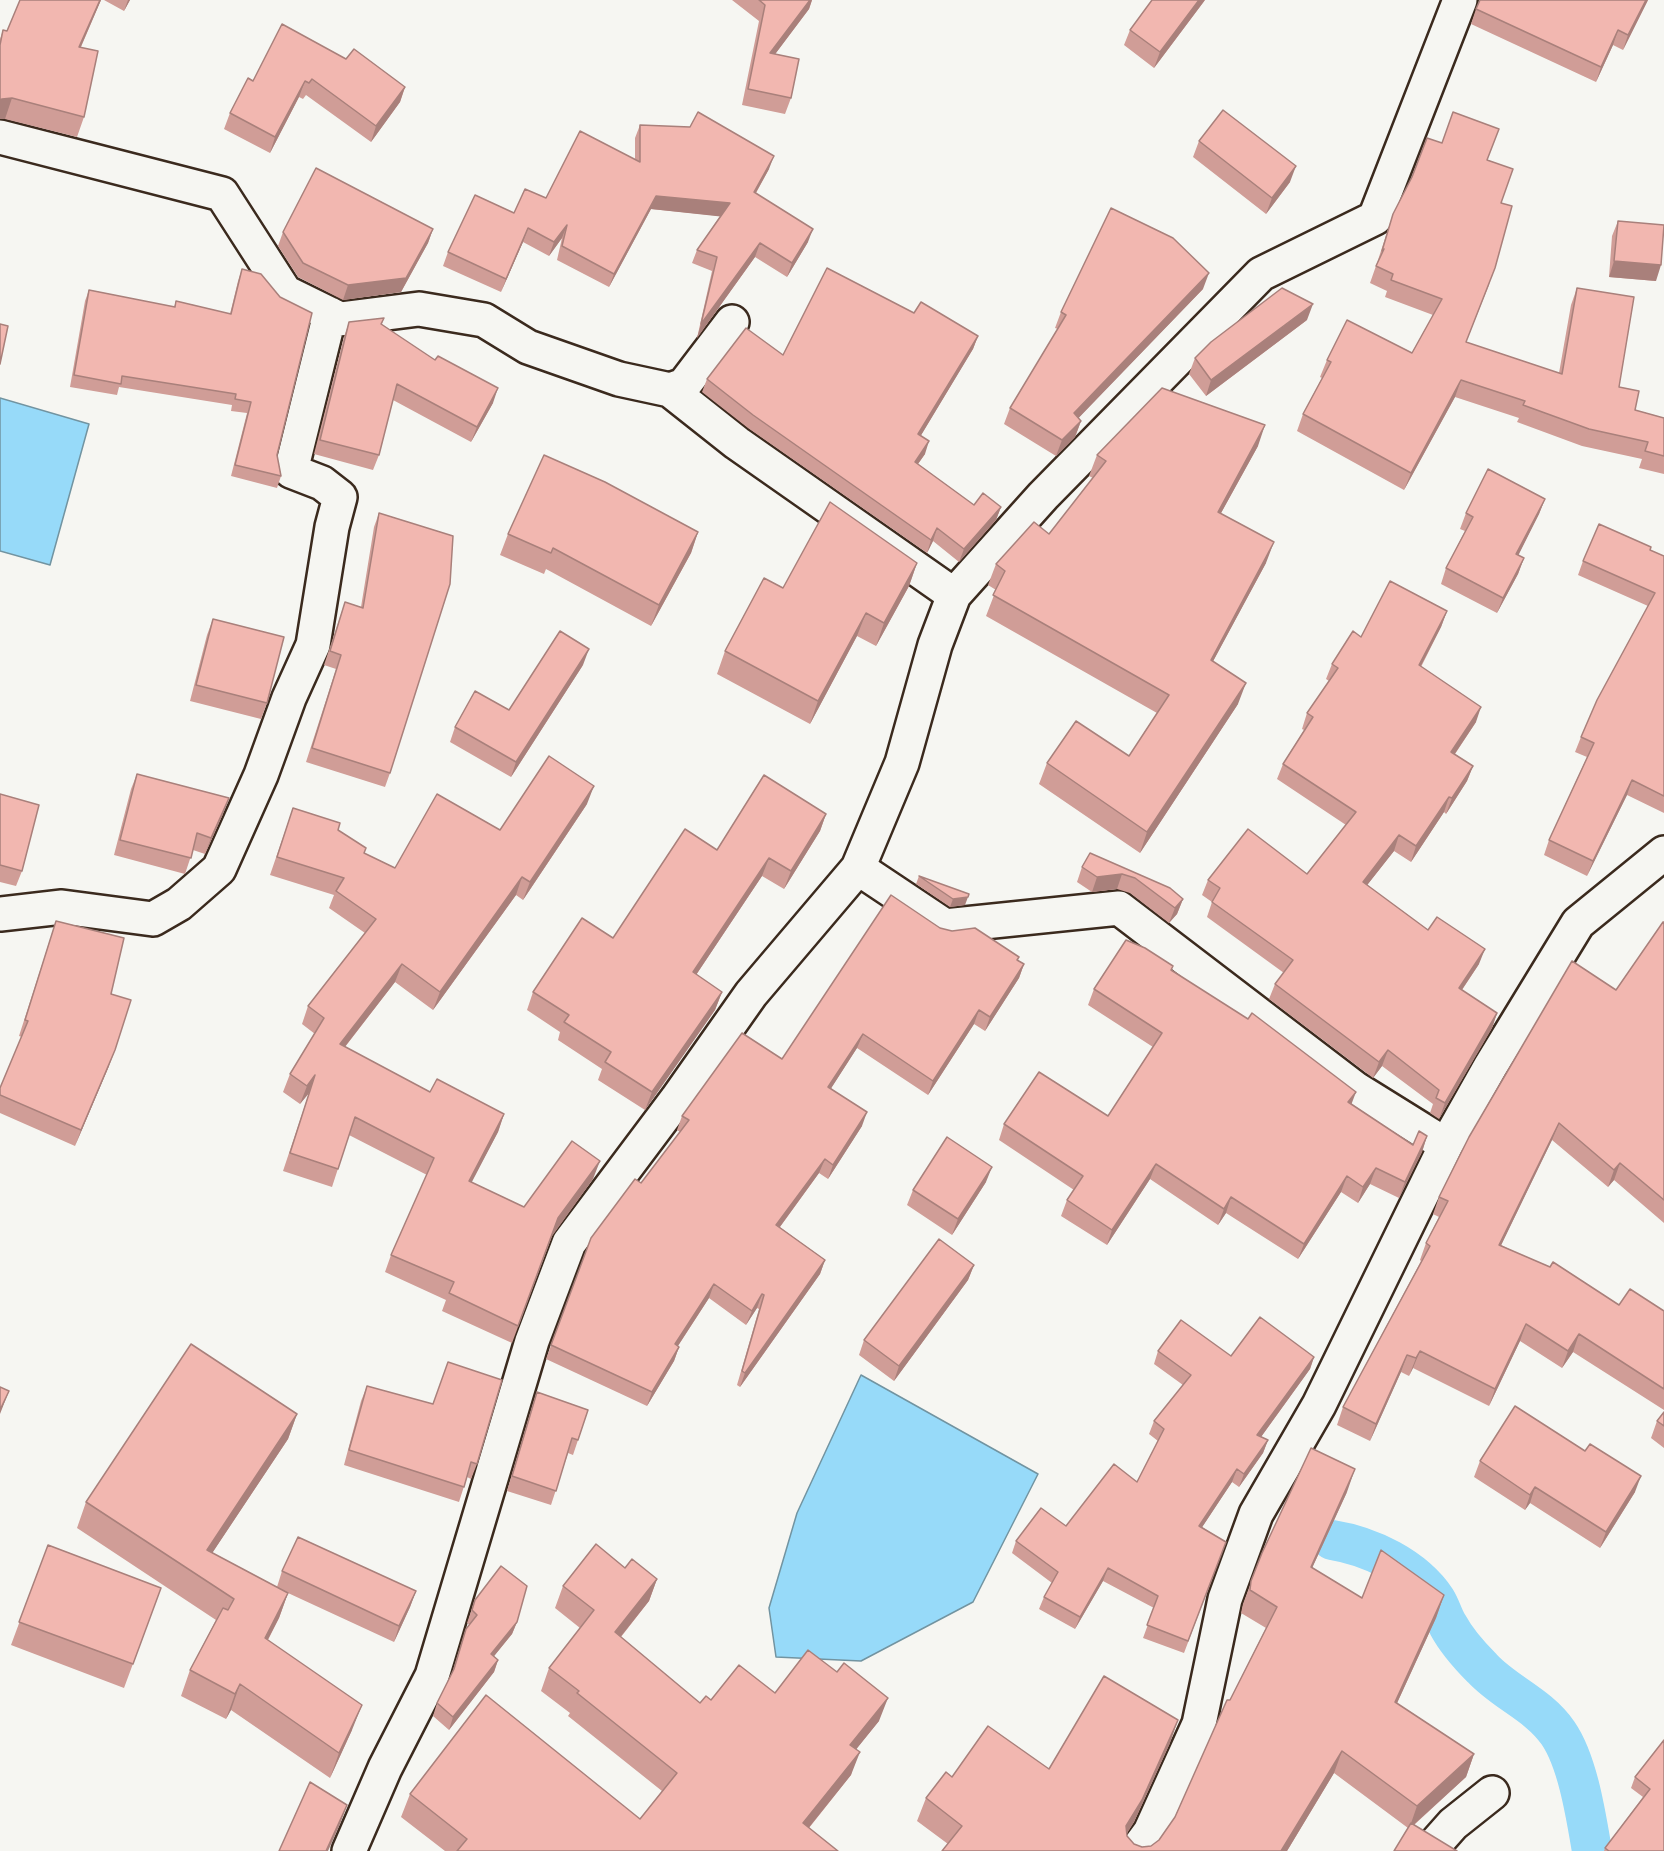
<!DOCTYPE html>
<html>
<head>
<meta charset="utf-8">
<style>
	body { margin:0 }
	canvas { display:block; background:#f6f6f2 }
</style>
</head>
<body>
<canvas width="1664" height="1851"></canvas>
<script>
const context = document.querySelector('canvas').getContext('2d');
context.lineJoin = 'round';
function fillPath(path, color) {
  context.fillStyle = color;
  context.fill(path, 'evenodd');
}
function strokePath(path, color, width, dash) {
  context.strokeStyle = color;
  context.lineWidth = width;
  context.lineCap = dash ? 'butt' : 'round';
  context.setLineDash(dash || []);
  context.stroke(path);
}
const water = new Path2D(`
	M0 398 89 424 50 565 0 551Z
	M861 1375 1038 1474 973 1602 861 1661 776 1657 769 1608 797 1513Z`);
const canal = new Path2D(`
	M1332 1540C1370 1546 1414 1567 1436 1600 1441 1608 1443 1617 1448 1625 1456 1640 1470 1656 1482 1668 1505 1693 1538 1704 1558 1733 1578 1762 1586 1816 1592 1851`);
const minor = new Path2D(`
	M0 137 222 194 285 292 340 319 419 309 484 320 528 347 619 379 670 390 684 385 732 322
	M670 390 737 443 954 595
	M858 868 945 926 1119 908 1356 1089 1446 1145 1490 1067 1578 923 1664 853
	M0 914 62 907 153 919 179 904 219 869 261 775 289 698 313 645 332 527 340 497 322 483 291 471 330 314
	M349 1851 385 1768 432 1676 532 1341 569 1243 677 1099 751 994 858 868 902 763 935 645 954 595 1043 496 1261 274 1375 218 1460 0
	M1136 1851 1150 1832 1199 1724 1225 1599 1256 1514 1319 1405 1446 1145
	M1429 1851 1453 1824 1492 1793`);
const wall = new Path2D(`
	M101 0 81 47 84 117 77 137 5 119H0V39L3 30 7 31Z
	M104 0H130L124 11Z
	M732 0H812L809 9 775 54 791 98 785 114 742 105 759 21Z
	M1205 0 1154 68 1124 45 1130 30Z
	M1648 0 1623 50 1613 45 1596 82 1471 24 1476 9Z
	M346 59 405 87 400 102 371 142 306 95 303 99 299 97 270 153 224 129 230 113 253 81Z
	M640 125 769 169 756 193 808 242 787 277 755 257 697 338 712 271 692 263 697 250 720 216 651 209 609 287 557 260 562 238 549 256 523 242 501 292 443 266 448 252 514 213 635 160V138Z
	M1199 141 1290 182 1266 214 1193 157Z
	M1487 160 1501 203 1489 285 1466 342 1559 373 1571 305 1577 288 1619 387 1635 410 1664 418V474L1639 468 1642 459 1582 446 1517 422 1519 418 1455 397 1404 490 1297 431 1303 414 1322 378 1320 377 1327 360 1412 353 1433 315 1385 297 1387 291 1370 283 1377 263 1393 214Z
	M1618 221 1656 281 1609 277 1612 236Z
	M433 229 428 243 401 292 343 300 298 277 278 246 283 232Z
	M242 269 281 476 277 488 231 476 247 413 231 411 232 405 119 387 117 395 70 387 85 301 89 290 174 307 176 301 230 314 238 281Z
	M1203 289 1078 418 1081 421 1075 437 1056 456 1004 424 1010 408 1058 329 1055 328 1061 312Z
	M914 313 978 336 973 349 921 435 925 454 918 464 974 505 1001 507 996 520 959 562 933 541 927 553 748 428 702 392 707 379Z
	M384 318 382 324 493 403 471 442 393 400 379 455 373 470 314 454 344 337 349 322Z
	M1307 320 1206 396 1189 374 1195 358Z
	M1258 446 1221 513 1266 563 1213 661 1238 704 1140 853 1039 784 1047 763 1129 756 1157 713 986 616 996 590 988 585 996 564 1049 534 1093 478 1089 476 1097 455Z
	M1545 499 1539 514 1518 555 1524 558 1518 574 1497 613 1441 584 1446 568 1465 531 1460 529 1466 513Z
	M379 513 390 773 385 787 306 762 336 669 324 665 345 602 361 607 374 527Z
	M698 532 691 553 651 626 546 569 544 574 500 555 508 534Z
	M1650 550 1664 556V813L1627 795 1587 876 1544 855 1549 840 1587 757 1575 752 1581 737 1648 606 1578 575 1583 561Z
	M917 563 909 586 876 646 857 636 810 724 717 674 725 651 783 588Z
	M1447 611 1441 627 1421 667 1476 722 1455 754 1473 766 1467 781 1446 814 1444 812 1411 862 1394 851 1367 885 1428 930 1479 964 1462 990 1497 1013 1492 1028 1439 1119 1430 1113 1433 1104 1382 1066 1373 1078 1269 999 1275 984 1284 973 1207 917 1212 902 1202 895 1208 880 1307 874 1346 825 1277 779 1283 764 1304 730 1302 729 1307 713 1329 681 1326 679 1332 664 1361 637Z
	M213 619 267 703 261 719 190 701 207 635Z
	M583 665 511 777 450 742 455 727 509 710Z
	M137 774 223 814 205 854 193 850 185 874 114 855 131 789Z
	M0 794 22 871 16 886 0 882Z
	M587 804 523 900 516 895 433 1010 395 982 345 1047 430 1092 504 1114 498 1132 471 1182 524 1207 593 1179 552 1236 512 1343 442 1311 446 1300 385 1272 391 1255 427 1175 349 1135 332 1187 283 1171 309 1093 300 1104 283 1092 290 1074 315 1034 302 1024 308 1006 365 933 329 908 334 895 270 875 293 808 338 830 364 853 395 868 500 830Z
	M826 814 820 831 784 889 762 876 696 975 722 992 715 1010 645 1110 598 1080 602 1069 558 1040 560 1032 527 1010 533 992 613 938 717 850Z
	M1090 853 1183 899 1177 914 1169 923 1130 893 1117 889 1092 892 1077 882 1082 867Z
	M919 876 965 905 950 907 916 884Z
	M56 921 111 994 109 1066 75 1146 0 1113V1088L22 1037 19 1036Z
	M1664 922V1223L1614 1180 1608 1187 1552 1140 1501 1245 1619 1305 1664 1311V1410L1573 1352 1562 1368 1520 1341 1489 1406 1413 1368 1409 1376 1401 1372 1370 1441 1337 1425 1343 1407 1421 1261 1420 1260 1426 1243 1439 1217 1433 1214 1439 1197 1616 990Z
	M940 928 1024 964 1019 978 985 1031 974 1024 928 1095 857 1048 831 1088 862 1126 828 1179 819 1173 780 1227 825 1260 820 1274 740 1387 737 1385 759 1309 757 1308 746 1325 709 1298 678 1346 679 1347 674 1361 647 1406 546 1359 591 1238 641 1183 680 1132 677 1130 682 1116 782 1059Z
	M1172 970 1352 1104 1413 1145 1427 1136 1422 1152 1399 1198 1370 1184 1358 1203 1341 1192 1298 1259 1226 1213 1218 1225 1150 1179 1107 1245 1061 1216 1067 1200 1074 1190 999 1140 1004 1124 1108 1116 1153 1047 1088 1005 1094 989Z
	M986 1182 952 1235 907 1205 913 1190Z
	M974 1265 968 1280 894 1381 859 1355 864 1340Z
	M1158 1351 1231 1356 1314 1357 1310 1369 1261 1437 1268 1440 1263 1453 1239 1487 1232 1482 1202 1527 1226 1542 1184 1653 1143 1638 1154 1608 1103 1581 1075 1629 1039 1609 1044 1597 1052 1583 1012 1553 1016 1541 1066 1526 1137 1482 1158 1441 1149 1434 1154 1421 1183 1385 1154 1364Z
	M367 1386 477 1464 471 1479 467 1477 459 1502 344 1465 361 1401Z
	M537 1392 588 1410 573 1455 568 1453 551 1505 507 1491 532 1407Z
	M1664 1412V1448L1651 1438 1657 1421Z
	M297 1414 288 1439 212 1553 277 1587 282 1571 416 1591 410 1607 394 1642 288 1593 279 1618 268 1640 352 1730 330 1778 231 1710 226 1719 181 1696 190 1670 216 1620 77 1528 86 1502Z
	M1480 1461 1635 1492 1600 1548 1530 1503 1525 1510 1474 1477Z
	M1347 1492 1312 1568 1362 1598 1444 1595 1436 1618 1397 1703 1474 1754 1466 1777 1414 1825 1408 1828 1334 1773 1287 1851H942L948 1844 917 1821 926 1798 952 1777 1049 1769 1170 1743 1134 1822 1127 1833V1836L1134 1844 1142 1847 1151 1846 1159 1840 1175 1817 1230 1700 1266 1628 1241 1613 1243 1604 1262 1553Z
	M48 1545 161 1588 124 1688 11 1645Z
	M625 1568 657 1579 649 1601 621 1637 700 1703 711 1700 775 1693 879 1721 856 1749 851 1775 809 1828 838 1851H445L401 1817 410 1794 640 1819 662 1791 568 1716 570 1713 541 1691 549 1668 580 1628 555 1608 563 1586Z
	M475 1600 517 1622 512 1634 494 1656 498 1660 494 1672 449 1730 433 1716 437 1703 452 1673 462 1641 466 1629 470 1625 467 1623Z
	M1664 1740V1851H1604L1605 1848 1643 1797 1631 1788 1635 1777Z`);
const shadedWall = new Path2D(`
	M100 0H101L72 67 79 47Z
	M128 0H130L124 11Z
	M810 0H812L809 9 764 69 770 53Z
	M1199 0H1205L1154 68 1160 52Z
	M1646 0H1648L1623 50 1628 35Z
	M1618 30 1613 45 1596 82 1601 67Z
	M305 81 299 97 270 153 275 137Z
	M405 87 400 102 371 142 376 126Z
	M12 98 5 119H0V100L2 99Z
	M774 156 769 169 749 205 754 192Z
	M1296 166 1290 182 1266 214 1272 198Z
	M656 196 730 203 725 217 651 209 609 287 614 274Z
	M567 225 562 238 549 256 554 242Z
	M528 228 523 242 501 292 506 279Z
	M433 229 428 243 401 292 343 300 348 285Z
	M813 229 808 242 787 277 792 263Z
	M760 243 755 257 697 338 701 324Z
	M1614 261 1661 265 1656 281 1609 277Z
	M1209 273 1203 289 1068 429 1074 413Z
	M1313 304 1307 320 1206 396 1211 380Z
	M978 336 973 349 914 447 918 434Z
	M1461 380 1455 397 1404 490 1411 473Z
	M498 388 493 403 471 442 477 427Z
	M1081 421 1075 437 1056 456 1062 440Z
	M1265 425 1258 446 1210 533 1218 512Z
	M929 441 925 454 910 475 915 462Z
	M1545 499 1539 514 1511 570 1516 554Z
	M1001 507 996 520 959 562 964 549Z
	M937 528 933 541 927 553 931 540Z
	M698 532 691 553 651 626 659 605Z
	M1274 542 1266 563 1203 680 1211 660Z
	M1524 558 1518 574 1497 613 1503 598Z
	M917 563 909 586 876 646 884 623Z
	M1447 611 1441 627 1413 681 1419 665Z
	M866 613 857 636 810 724 818 701Z
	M589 649 583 665 511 777 516 762Z
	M1246 683 1238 704 1140 853 1147 832Z
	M1481 707 1476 722 1446 767 1451 752Z
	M1473 766 1467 781 1446 814 1452 798Z
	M1632 780 1627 795 1587 876 1593 861Z
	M594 786 587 804 523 900 530 882Z
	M1449 797 1444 812 1411 862 1416 846Z
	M229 798 223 814 205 854 211 838Z
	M826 814 820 831 784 889 791 871Z
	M1399 835 1394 851 1357 898 1363 882Z
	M769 858 762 876 686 990 693 972Z
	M1122 874 1117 889 1092 892 1097 877Z
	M522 877 516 895 433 1010 440 992Z
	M968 897 965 905 950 907 953 899Z
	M1183 899 1177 914 1169 923 1175 908Z
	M1485 949 1479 964 1453 1003 1459 988Z
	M402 964 395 982 333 1062 340 1044Z
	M1024 964 1019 978 985 1031 990 1017Z
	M722 992 715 1010 645 1110 652 1092Z
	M979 1010 974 1024 928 1095 933 1081Z
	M1497 1013 1492 1028 1439 1119 1445 1103Z
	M863 1034 857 1048 823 1101 828 1087Z
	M115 1050 109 1066 75 1146 81 1130Z
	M1388 1050 1382 1066 1373 1078 1379 1062Z
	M315 1075 309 1093 300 1104 307 1086Z
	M1356 1092 1350 1108 1348 1102Z
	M867 1112 862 1126 828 1179 833 1165Z
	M504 1114 498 1132 463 1199 469 1181Z
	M1559 1123 1552 1140 1493 1262 1499 1245Z
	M1427 1136 1422 1152 1399 1198 1405 1182Z
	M825 1159 819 1173 771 1239 776 1225Z
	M600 1161 593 1179 552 1236 512 1343 558 1218Z
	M1620 1163 1614 1180 1608 1187 1614 1170Z
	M1156 1164 1150 1179 1107 1245 1112 1230Z
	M992 1167 986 1182 952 1235 958 1219Z
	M1376 1168 1370 1184 1358 1203 1363 1187Z
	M1347 1176 1341 1192 1298 1259 1304 1244Z
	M1231 1197 1226 1213 1218 1225 1224 1209Z
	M825 1260 820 1274 740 1387 745 1373Z
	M974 1265 968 1280 894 1381 899 1366Z
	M714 1284 709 1298 670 1358 675 1344Z
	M762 1294 757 1308 746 1325 752 1311Z
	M1526 1324 1520 1341 1489 1406 1495 1389Z
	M1579 1334 1573 1352 1562 1368 1568 1351Z
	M679 1347 674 1361 647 1406 652 1392Z
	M1420 1351 1413 1368 1409 1376 1416 1358Z
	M1407 1355 1401 1372 1370 1441 1376 1424Z
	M1314 1357 1310 1369 1253 1448 1257 1435Z
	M9 1391 0 1414V1410Z
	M297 1414 288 1439 197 1576 207 1550Z
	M1268 1440 1263 1453 1239 1487 1244 1474Z
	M1237 1469 1232 1482 1195 1538 1199 1526Z
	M1355 1469 1347 1492 1302 1590 1311 1567Z
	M1641 1476 1635 1492 1600 1548 1606 1532Z
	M1535 1487 1530 1503 1525 1510 1530 1495Z
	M1108 1568 1103 1581 1075 1629 1080 1617Z
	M657 1579 649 1601 606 1655 615 1632Z
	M416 1591 410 1607 394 1642 399 1626Z
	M288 1593 279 1618 255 1664 265 1638Z
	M1444 1595 1436 1618 1387 1725 1395 1702Z
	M517 1622 512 1634 486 1666 491 1654Z
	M498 1660 494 1672 449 1730 453 1717Z
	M240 1684 231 1710 226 1719 235 1694Z
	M888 1698 879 1721 842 1767 850 1745Z
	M362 1705 352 1730 330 1778 339 1753Z
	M1178 1720 1170 1743 1134 1822 1118 1848 1126 1826Z
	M1342 1751 1334 1773 1287 1851H1281Z
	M860 1752 851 1775 794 1846 803 1823Z
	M1474 1754 1466 1777 1409 1829 1417 1806Z
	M347 1805 340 1824 328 1851H326Z`);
const building = new Path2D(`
	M20 0H100L79 47 98 51 84 117 12 98 2 99 0 100V45L3 30 7 31Z
	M759 0H810L770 53 799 59 791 98 748 89 765 5Z
	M1152 0H1199L1160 52 1130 30Z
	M1480 0H1646L1628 35 1618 30 1601 67 1476 9Z
	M282 24 346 59 354 49 405 87 376 126 312 79 309 83 305 81 275 137 230 113 248 78 253 81Z
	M1223 110 1296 166 1272 198 1199 141Z
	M698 112 774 156 754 192 813 229 792 263 760 243 701 324 717 257 697 250 730 203 656 196 614 274 562 246 567 225 554 242 528 228 506 279 448 252 475 195 514 213 525 189 546 198 580 131 640 162V125L690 127Z
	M1453 112 1499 129 1487 160 1513 169 1501 203 1512 206 1495 268 1466 342 1562 374 1577 288 1634 297 1619 387 1639 391 1635 410 1664 418V456L1645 451 1648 442 1589 429 1523 405 1525 401 1461 380 1411 473 1303 414 1331 362 1327 360 1347 320 1412 353 1442 299 1391 280 1393 274 1376 266 1384 249 1382 251 1393 214 1412 177 1427 138 1442 143Z
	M316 168 433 229 406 278 348 285 303 263 283 232Z
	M1111 208 1173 238 1209 273 1074 413 1081 421 1062 440 1010 408 1066 315 1061 312Z
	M1618 221 1664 225 1661 265 1614 261Z
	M827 268 914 313 921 302 978 336 918 434 929 441 915 462 974 505 983 493 1001 507 964 549 937 528 931 540 753 415 707 379 746 328 783 355Z
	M242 269 261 274 280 297 312 313 277 455 281 476 235 465 251 402 235 399 236 394 122 376 121 384 74 375 89 290 175 307 176 301 231 314Z
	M1282 288 1313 304 1211 380 1195 358 1211 342Z
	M384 318 381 324 435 360 438 356 498 388 477 427 397 384 379 455 320 440 349 322Z
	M0 324 8 326 0 364Z
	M1162 388 1265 425 1218 512 1274 542 1211 660 1246 683 1147 832 1047 763 1076 721 1129 756 1169 695 993 595 1005 571 996 564 1034 522 1049 534 1106 461 1097 455Z
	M544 455 605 482 698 532 659 605 553 548 551 553 508 534Z
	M1488 469 1545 499 1516 554 1524 558 1503 598 1446 568 1473 517 1466 513Z
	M830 502 917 563 884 623 866 613 818 701 725 651 764 578 783 588Z
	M379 513 453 536 450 584 390 773 312 748 341 655 330 651 345 602 363 608Z
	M1599 524 1651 547 1650 550 1664 556V796L1632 780 1593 861 1549 840 1594 743 1581 737 1597 700 1655 593 1583 561Z
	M1390 581 1447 611 1419 665 1481 707 1451 752 1473 766 1452 798 1449 797 1416 846 1399 835 1363 882 1428 930 1437 917 1485 949 1459 988 1497 1013 1445 1103 1436 1098 1439 1090 1388 1050 1379 1062 1275 984 1293 960 1212 902 1220 888 1208 880 1248 829 1307 874 1356 812 1283 764 1313 717 1307 713 1338 668 1332 664 1353 631 1361 637Z
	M213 619 284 637 267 703 196 685Z
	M560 631 589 649 516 762 455 727 475 691 509 710Z
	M549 756 594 786 530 882 522 877 440 992 402 964 340 1044 430 1092 437 1079 504 1114 469 1181 524 1207 572 1141 600 1161 558 1218 518 1326 449 1293 454 1282 391 1255 434 1158 355 1117 338 1169 290 1153 315 1075 307 1086 290 1074 324 1018 308 1006 376 919 336 891 344 878 277 857 293 808 340 823 338 830 366 848 364 853 395 868 437 794 500 830Z
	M137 774 229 798 211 838 197 833 191 858 120 840Z
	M764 775 826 814 791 871 769 858 693 972 722 992 652 1092 605 1062 611 1052 564 1022 569 1015 533 992 582 918 613 938 685 829 717 850Z
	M0 794 39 805 22 871 0 865Z
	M1090 853 1170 888 1183 899 1175 908 1135 878 1122 874 1097 877 1082 867Z
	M919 876 969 894 968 897 953 899Z
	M891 895 940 928 952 931 975 928 1019 957 1017 960 1024 964 990 1017 979 1010 933 1081 863 1034 828 1087 867 1112 833 1165 825 1159 776 1225 825 1260 745 1373 742 1371 764 1295 762 1294 752 1311 714 1284 675 1344 679 1347 652 1392 551 1345 591 1238 635 1179 641 1183 689 1120 682 1116 742 1033 782 1059Z
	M56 921 124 938 111 994 131 1000 115 1050 81 1130 0 1095V1088L28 1021 25 1020Z
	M1663 922H1664V1200L1620 1163 1614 1170 1559 1123 1499 1245 1550 1267 1553 1262 1619 1305 1630 1289 1664 1311V1389L1579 1334 1568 1351 1526 1324 1495 1389 1420 1351 1416 1358 1407 1355 1376 1424 1343 1407 1430 1246 1426 1243 1448 1201 1439 1197 1469 1137 1572 961 1616 990Z
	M1126 940 1145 948 1173 966 1171 970 1248 1019 1252 1013 1356 1092 1348 1102 1413 1145 1419 1131 1427 1136 1405 1182 1376 1168 1363 1187 1347 1176 1304 1244 1231 1197 1224 1209 1156 1164 1112 1230 1067 1200 1083 1176 1004 1124 1039 1072 1108 1116 1162 1033 1094 989Z
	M947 1137 992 1167 958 1219 913 1190Z
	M939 1239 974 1265 899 1366 864 1340Z
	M1260 1317 1314 1357 1257 1435 1268 1440 1244 1474 1237 1469 1199 1526 1226 1542 1188 1641 1147 1625 1158 1596 1108 1568 1080 1617 1044 1597 1058 1572 1016 1541 1041 1508 1066 1526 1114 1464 1137 1482 1164 1429 1154 1421 1191 1375 1158 1351 1181 1320 1231 1356Z
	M191 1344 297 1414 207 1550 288 1593 265 1638 362 1705 339 1753 240 1684 235 1694 190 1670 223 1608 228 1610 234 1599 86 1502Z
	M448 1362 502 1380 477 1464 471 1462 464 1487 349 1450 367 1386 433 1404Z
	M0 1387 9 1391 0 1410Z
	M537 1392 588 1410 578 1440 572 1438 556 1491 512 1476Z
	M1515 1406 1585 1451 1590 1444 1641 1476 1606 1532 1535 1487 1530 1495 1480 1461Z
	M1664 1412V1426L1657 1421Z
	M1311 1448 1355 1469 1311 1567 1362 1598 1381 1550 1444 1595 1395 1702 1474 1754 1417 1806 1342 1751 1281 1851H942L962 1826 926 1798 946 1772 952 1777 988 1726 1049 1769 1104 1676 1178 1720 1142 1800 1126 1826 1127 1836 1134 1844 1142 1847 1151 1846 1159 1840 1175 1817 1227 1700H1230L1277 1607 1250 1590 1251 1581 1262 1553Z
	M298 1537 416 1591 399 1626 282 1571Z
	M596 1544 625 1568 632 1559 657 1579 615 1632 700 1703 706 1696 711 1700 739 1665 775 1693 808 1650 837 1672 844 1663 888 1698 850 1745 860 1752 803 1823 838 1851H457L467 1839 410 1794 486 1695 640 1819 677 1773 577 1693 579 1691 549 1668 594 1610 563 1586Z
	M48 1545 161 1588 133 1664 19 1622Z
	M501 1566 527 1586 517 1622 491 1654 498 1660 453 1717 437 1703 454 1669 466 1629 477 1615 472 1610 475 1600Z
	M1664 1740V1851H1609L1605 1848 1650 1789 1635 1777Z
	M310 1782 347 1805 326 1851H279Z
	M1411 1823 1457 1851H1394Z`);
fillPath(water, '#97daf9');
strokePath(water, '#7294a1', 1.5);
strokePath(canal, '#97daf9', 40);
strokePath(minor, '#3b2a1e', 38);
strokePath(minor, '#f6f6f2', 33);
fillPath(wall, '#d09d97');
fillPath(shadedWall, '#a9807b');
fillPath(building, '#f2b7b0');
strokePath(building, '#a9807b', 1.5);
</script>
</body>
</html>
